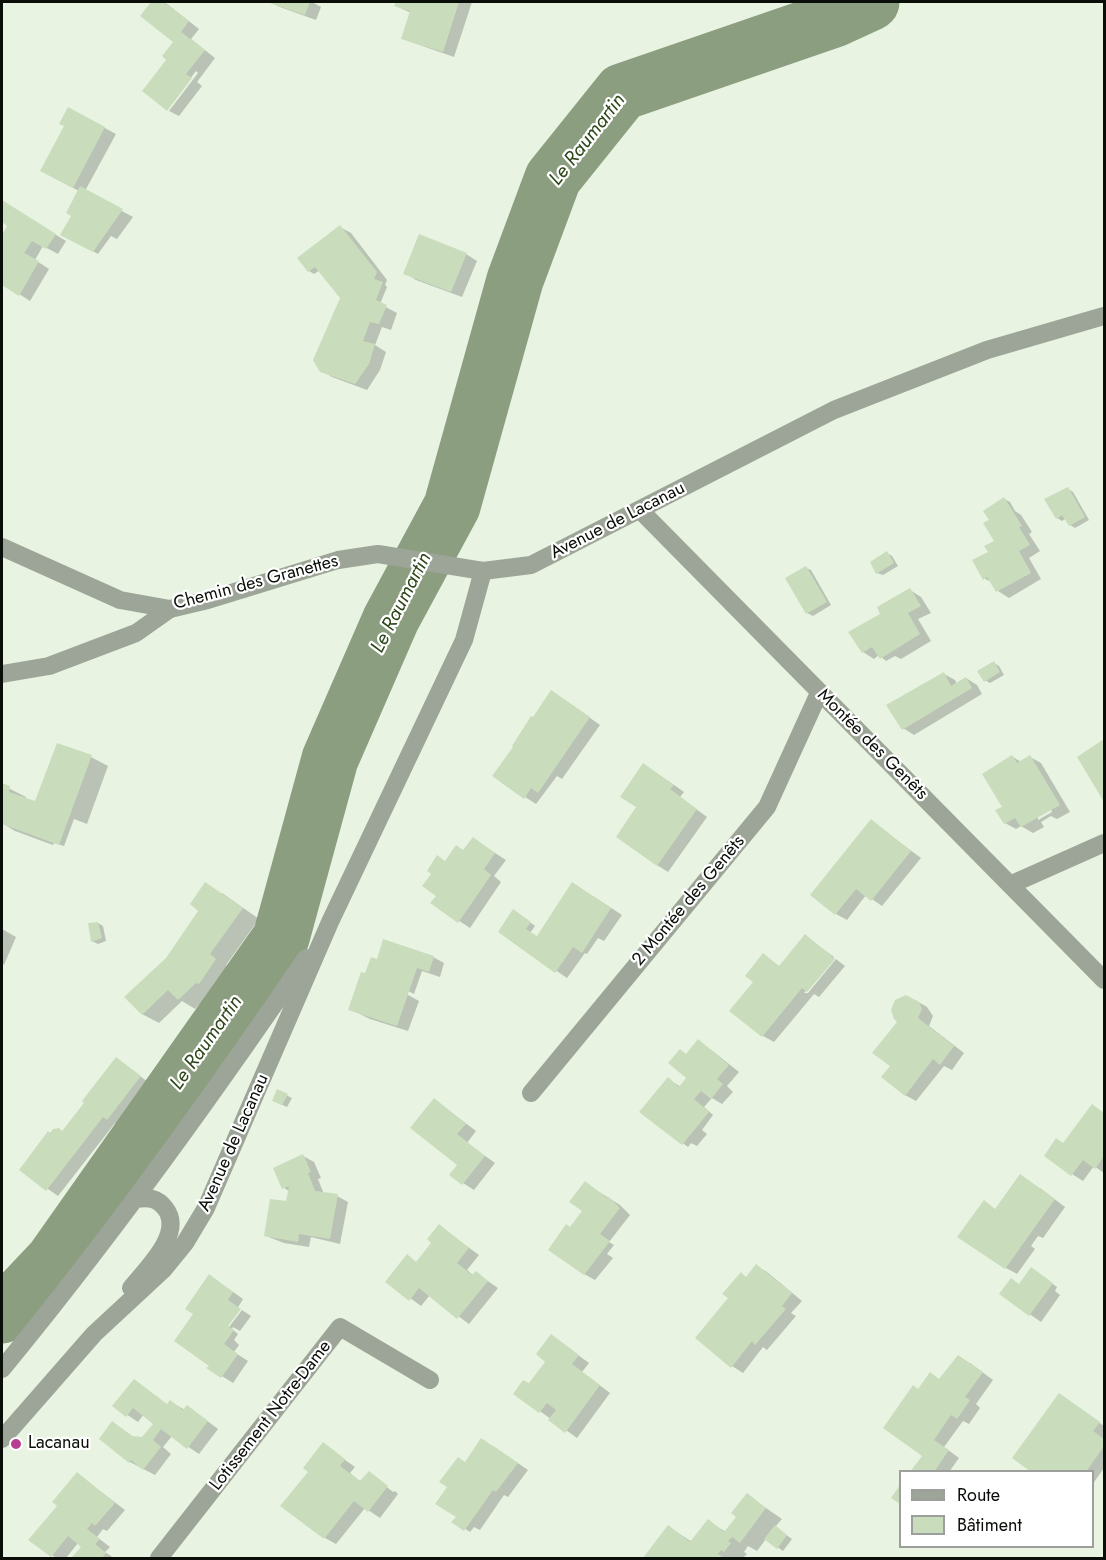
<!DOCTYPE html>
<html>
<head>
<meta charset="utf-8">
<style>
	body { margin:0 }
	#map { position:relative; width:1106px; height:1560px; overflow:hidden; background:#e8f3e1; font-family:Jost,sans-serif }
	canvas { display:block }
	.frame { position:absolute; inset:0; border:3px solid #0a0e08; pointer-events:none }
	.legend { position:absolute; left:899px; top:1470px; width:195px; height:78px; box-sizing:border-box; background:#fff; border:2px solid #9d9f9c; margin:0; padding:8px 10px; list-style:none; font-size:18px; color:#0a0e08 }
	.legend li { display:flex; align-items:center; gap:12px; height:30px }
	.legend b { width:30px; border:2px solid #9d9f9c }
</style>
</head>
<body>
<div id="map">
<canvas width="1106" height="1560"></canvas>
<div class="frame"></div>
<ul class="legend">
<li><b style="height:8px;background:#9ca597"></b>Route</li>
<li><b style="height:16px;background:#c9ddbc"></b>Bâtiment</li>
</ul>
</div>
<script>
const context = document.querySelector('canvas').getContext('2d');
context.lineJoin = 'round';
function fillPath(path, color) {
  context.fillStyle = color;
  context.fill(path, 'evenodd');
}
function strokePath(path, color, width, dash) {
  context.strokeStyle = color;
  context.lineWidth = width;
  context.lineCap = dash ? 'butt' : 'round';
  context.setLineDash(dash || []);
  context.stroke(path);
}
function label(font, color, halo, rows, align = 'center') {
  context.font = font + ' Jost,sans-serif';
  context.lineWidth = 4.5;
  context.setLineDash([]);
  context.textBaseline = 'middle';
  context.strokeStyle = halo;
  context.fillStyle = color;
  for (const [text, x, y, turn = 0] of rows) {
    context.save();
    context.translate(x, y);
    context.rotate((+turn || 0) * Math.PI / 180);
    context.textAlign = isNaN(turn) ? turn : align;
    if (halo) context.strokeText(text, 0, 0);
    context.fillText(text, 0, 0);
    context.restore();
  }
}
const shadow = new Path2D(`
	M153 2H163L167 4 199 29 191 39 215 58 197 82 202 86 179 116 169 111 198 73 196 71 167 109 168 59 175 42 142 16Z
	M269 2H312L321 7 316 20 280 7Z
	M398 2H472L454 57 408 41 411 13 396 6Z
	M69 109 116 134 85 191 133 217 117 239 111 236 98 254 62 234 73 215 79 191 52 177Z
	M2 202 66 241 58 254 43 246 35 260 49 269 30 301 2 283V238L9 225 2 221Z
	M340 227 351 233 387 280 385 285 387 287 380 304 397 313 391 330 382 327 375 345 386 352 380 370 367 390 332 377 321 370 342 298 320 270 314 274 309 271Z
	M466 254 477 261 462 297 416 280 405 273Z
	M1068 489 1073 492 1089 520 1075 528 1070 525 1066 518 1062 521 1057 518Z
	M1004 499 1010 502 1015 511 1021 515 1032 532 1029 534 1040 551 1029 558 1041 579 1009 598 998 591 991 580 989 581 984 578 997 547 991 520Z
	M887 553 892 556 898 566 883 575 877 573Z
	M806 568 811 570 831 605 813 616 807 613Z
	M910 590 921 597 931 613 918 619 931 641 901 659 895 656 886 661 879 655 874 659 863 652 882 614Z
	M994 663 999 666 1004 675 990 683 985 680Z
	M944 674 955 680 957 684 966 678 977 685 982 694 914 735 903 728Z
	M562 698 600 725 562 779 557 776 536 804 525 797 542 723Z
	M1104 741V799L1079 757Z
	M58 744 91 757 108 766 87 824 74 819 64 846 54 843 53 845 15 831 2 823V785L26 797V799L36 803Z
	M1013 757 1021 762 1030 757 1041 763 1070 812 1057 819 1051 816 1041 822 1044 827 1033 833 1021 826 1016 829 1005 823 1004 807ZM1051 809 1052 812 1038 820V816Z
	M667 780 684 792 680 797 707 817 668 872 657 865 645 812Z
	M871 821 921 858 882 906 866 895 847 920 836 914Z
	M473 839 506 860 494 876 501 882 470 928 432 903 438 895 446 863 464 851Z
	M222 893 259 919 226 965 232 970 217 992 213 991 195 1009 182 1001 159 1023 142 1014 167 959Z
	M593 896 622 915 604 941 598 938 587 954 585 953 567 978 500 932 519 914 535 926 530 933 537 938Z
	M98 923 103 926 106 941 98 944 92 941Z
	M2 929 16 937 4 965 2 963Z
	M805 936 834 957 804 993H808L836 959 845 966 819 997 814 994 774 1042 763 1036 776 964 780 967Z
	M433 957 444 963 440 977 422 971 414 994 402 988 401 991 419 1001 408 1031 370 1019 350 1009 373 978Z
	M915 1000 927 1007 933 1016 929 1026 964 1053 952 1070 944 1066 916 1101 905 1095 892 1066Z
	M710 1049 739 1072 727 1086 733 1092 722 1104 712 1098 704 1107 713 1115 702 1130 707 1134 697 1146 691 1143 688 1147 641 1112 668 1079 681 1087 688 1078 687 1055Z
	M116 1059 151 1084 119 1126 115 1123 58 1196 21 1170 63 1132Z
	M278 1091 292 1098 287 1107 278 1103Z
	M435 1100 476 1131 467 1143 495 1163 474 1190 463 1183 460 1165Z
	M1093 1106 1104 1113V1173L1094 1166 1083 1181 1072 1174 1064 1145Z
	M303 1156 314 1162 321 1178 318 1179 324 1194 337 1196 348 1202 340 1244 311 1237 309 1247 284 1243 266 1236 295 1206 289 1191 284 1188Z
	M1040 1188 1065 1207 1043 1238 1038 1236 1031 1246 1035 1249 1017 1274 1006 1268 996 1210Z
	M596 1190 620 1205 630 1215 609 1242 614 1245 607 1254 613 1258 595 1280 584 1274 571 1228Z
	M439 1226 479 1255 467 1270 474 1276 476 1273 498 1288 469 1324 430 1295 421 1306 387 1281 408 1256 417 1263 437 1248Z
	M756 1266 767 1272 802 1301 791 1313 796 1316 767 1350 763 1347 743 1373 732 1366 747 1278Z
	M1036 1272 1057 1287 1055 1291 1060 1295 1041 1322 1001 1294 1020 1285Z
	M226 1287 243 1299 226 1327H229L242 1310 251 1316 240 1331 233 1327 232 1329 238 1334 234 1340 239 1345 234 1352 248 1361 233 1383 209 1368Z
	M552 1336 589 1363 582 1372 610 1393 577 1438 515 1393 530 1385 547 1362Z
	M970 1363 993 1380 976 1404 980 1408 969 1424 963 1421 944 1447 959 1458 949 1472H913L924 1456 919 1390Z
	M151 1393 168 1405 171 1402 185 1410 198 1414 218 1429 199 1454 172 1436 163 1447 171 1454 155 1475 130 1462 101 1439 113 1423 135 1438 142 1439 155 1423 144 1414 138 1422 114 1406Z
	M1079 1408 1104 1426V1468L1092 1485V1472H1033Z
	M493 1446 528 1470 508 1497 504 1495 480 1530 474 1527 470 1532 454 1521 458 1517 465 1463Z
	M338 1455 355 1467 350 1473 361 1482 369 1473 378 1478V1480L393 1492 395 1491 398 1494 380 1518 365 1508 336 1544 325 1538Z
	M87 1481 125 1510 107 1531 103 1529 97 1537 110 1547 105 1552 114 1558H73L83 1547 78 1543 66 1558H56L30 1540Z
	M747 1495 782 1519 775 1527 792 1539 783 1551 766 1539 757 1551 748 1546 744 1552 747 1554 743 1558H645L669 1527 692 1542 708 1521 726 1532 738 1517Z`);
const river = new Path2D(`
	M2 1315 54 1260 281 938 330 759 391 619 452 506 515 280 553 178 622 92 834 19 871 2`);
const building = new Path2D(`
	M151 2H163L189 21 181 32 205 50 186 74 192 78 167 111 142 91 166 60 162 56 173 42 140 16Z
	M267 2H310L305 15Z
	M396 2H459L443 52 401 39 410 11 394 6Z
	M68 107 105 127 73 188 40 171 64 126 59 124Z
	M80 186 123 209 93 252 60 235 71 216 66 213Z
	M2 200 56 234 46 249 32 241 24 253 39 261 19 296 2 285V235L7 226 2 222Z
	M340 225 377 272 374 279 383 282 376 300 387 305 379 324 370 322 363 341 375 344 369 364 355 384 320 372 313 360 340 298 315 267 308 272 297 258Z
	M419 234 467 253 451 292 403 274Z
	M1068 487 1085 517 1069 526 1062 515 1056 519 1044 499Z
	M1004 497 1022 526 1019 527 1030 545 1019 551 1031 573 996 592 987 577 983 580 972 560 988 552 984 546 994 541 983 523 989 520 983 511Z
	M887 551 894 563 876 574 870 562Z
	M806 566 827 602 806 614 785 578Z
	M910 588 921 606 908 613 920 634 880 659 872 647 862 653 848 632 880 614 877 607Z
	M994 661 1000 672 984 682 977 671Z
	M944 672 951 686 966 677 972 688 902 730 886 705Z
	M551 690 590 717 538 793 531 788 524 799 492 776 513 747 512 746 531 716 533 717Z
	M1104 739V802L1077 757Z
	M57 743 92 755 59 845 2 824V783L10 786 9 792 35 801Z
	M1012 755 1017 763 1030 755 1060 805 1021 827 1015 818 1004 824 995 810 1002 807 982 774Z
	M643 763 674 785 670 789 697 809 657 866 616 837 636 807 620 797Z
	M871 819 911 851 871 901 856 889 835 915 810 895Z
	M473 837 495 853 484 869 491 875 458 923 430 903 436 896 422 886 431 874 427 871 437 855 445 861 456 845 463 850Z
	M205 882 243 908 210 954 216 959 199 984 196 983 178 1000 168 990 142 1015 124 997 166 958 198 911 190 904Z
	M572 882 611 908 582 953 573 947 555 973 498 932 513 909 531 922 526 929 537 936Z
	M98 922 102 938 91 942 88 923Z
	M805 934 835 959 807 992 802 988 762 1037 729 1011 753 982 745 976 763 953 779 966Z
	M383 939 434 956 429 972 417 968 397 1026 348 1010 361 972 365 973 371 957 377 959Z
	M906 995 919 1002 922 1009 918 1018 954 1046 940 1065 933 1059 905 1096 881 1077 890 1066 872 1053 897 1022 894 1019 891 1010 895 1000Z
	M698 1039 729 1065 717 1079 723 1084 711 1099 701 1091 694 1099 709 1112 682 1145 639 1112 668 1077 679 1087 686 1078 668 1063 680 1049 686 1054Z
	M116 1057 141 1076 107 1120 103 1117 46 1191 19 1170 48 1131 50 1133 53 1129 59 1128 62 1131 84 1103 82 1101Z
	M277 1089 288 1094 282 1105 272 1101Z
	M434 1098 466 1124 457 1134 485 1156 462 1185 449 1175 457 1165 410 1128Z
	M1092 1104 1104 1113V1156L1095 1169 1083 1160 1071 1176 1044 1156 1056 1138 1063 1143Z
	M303 1154 311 1172 308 1173 315 1191 338 1194 330 1239 299 1234 298 1242 264 1236 270 1199 286 1201 289 1186 282 1189 273 1168Z
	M1020 1174 1055 1199 1005 1269 957 1237 984 1200 995 1209Z
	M585 1181 607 1198 609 1197 620 1208 600 1234 610 1241 584 1275 548 1250 566 1224 570 1227 582 1211 569 1202Z
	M439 1224 469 1248 457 1263 472 1275 476 1271 488 1281 457 1319 419 1288 409 1301 385 1282 407 1254 416 1262 431 1243 427 1239Z
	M756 1264 792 1293 782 1306 786 1309 755 1345 752 1341 731 1368 695 1338 728 1298 722 1294 741 1272 746 1277Z
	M1031 1267 1053 1283 1029 1316 999 1294 1011 1278 1019 1284Z
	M209 1274 233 1292 228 1300 241 1309 228 1326 234 1330 224 1344 238 1354 221 1378 206 1368 209 1366 174 1341 193 1314 185 1309Z
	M551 1334 579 1355 572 1364 600 1385 565 1433 548 1420 556 1410 547 1403 539 1413 513 1394 523 1380 529 1383 545 1362 536 1354Z
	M958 1355 983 1372 965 1397 970 1400 957 1419 951 1415 934 1440 949 1450 934 1472H910L922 1456 883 1428 913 1385 918 1389 930 1372 939 1379Z
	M134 1379 167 1404 170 1400 183 1410 187 1405 208 1421 187 1449 161 1429 153 1440 161 1447 143 1470 131 1460 129 1463 99 1439 112 1421 132 1436 142 1437 153 1424 133 1408 126 1417 112 1406Z
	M1059 1393 1100 1422 1093 1431 1104 1439V1446L1086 1472H1031L1012 1458Z
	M481 1438 518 1463 496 1492 493 1490 464 1531 451 1522 456 1517 435 1504 447 1487 439 1482 458 1457 465 1462Z
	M323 1442 345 1459 340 1466 360 1481 369 1471 388 1486 368 1512 354 1501 324 1539 280 1506 308 1472 303 1468Z
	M77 1472 115 1503 95 1526 92 1523 87 1529 100 1539 95 1544 106 1553 102 1558H71L81 1547 68 1536 51 1557 28 1540 57 1506 52 1502Z
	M900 1485V1504L891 1498Z
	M747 1493 766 1508 740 1543 732 1537 728 1541 731 1543 724 1552 721 1550 718 1554 724 1558H643L668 1525 690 1542 708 1519 724 1532 736 1517 731 1513Z
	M775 1525 787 1535 777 1549 764 1539Z`);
const minor = new Path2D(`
	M640 510 1104 980
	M2 674 49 666 136 633 170 609
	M1012 884 1104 843
	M531 1093 767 807 819 693
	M131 1288C146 1269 185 1233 165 1208 157 1198 149 1197 136 1199
	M2 1369C110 1238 210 1099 306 958
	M2 1439 94 1334 163 1270 185 1243 206 1208 330 922 464 640 483 571
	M159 1558 340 1327 430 1380`);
const tertiary = new Path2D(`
	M2 547 120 600 170 609 208 600 338 560 378 554 483 571 531 565 834 410 987 350 1104 316`);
const markers = [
	[16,1444,6,"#b83e91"]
];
const streetNames = [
	["Avenue de Lacanau",618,521,-27],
	["Chemin des Granettes",256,583,-15],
	["Montée des Genêts",872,745,45],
	["2 Montée des Genêts",689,901,-50],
	["Avenue de Lacanau",234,1143,-66],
	["Lotissement Notre-Dame",271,1416,-52]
];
const poiNames = [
	["Lacanau",28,1444]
];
const waterNames = [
	["Le Raumartin",588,140,-52],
	["Le Raumartin",402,603,-63],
	["Le Raumartin",207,1043,-55]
];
fillPath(shadow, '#0003');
strokePath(river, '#8c9e80', 57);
fillPath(building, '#c9ddbc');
strokePath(minor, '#9ca597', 18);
strokePath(tertiary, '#9ca597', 18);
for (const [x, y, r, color] of markers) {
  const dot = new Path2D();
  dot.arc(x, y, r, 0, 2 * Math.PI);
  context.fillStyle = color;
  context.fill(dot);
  strokePath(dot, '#fff', 2);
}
label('18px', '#0a0e08', '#fff', streetNames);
label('18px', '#0a0e08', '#fff', poiNames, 'left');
label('italic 20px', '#2e4719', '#fff', waterNames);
</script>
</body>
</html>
